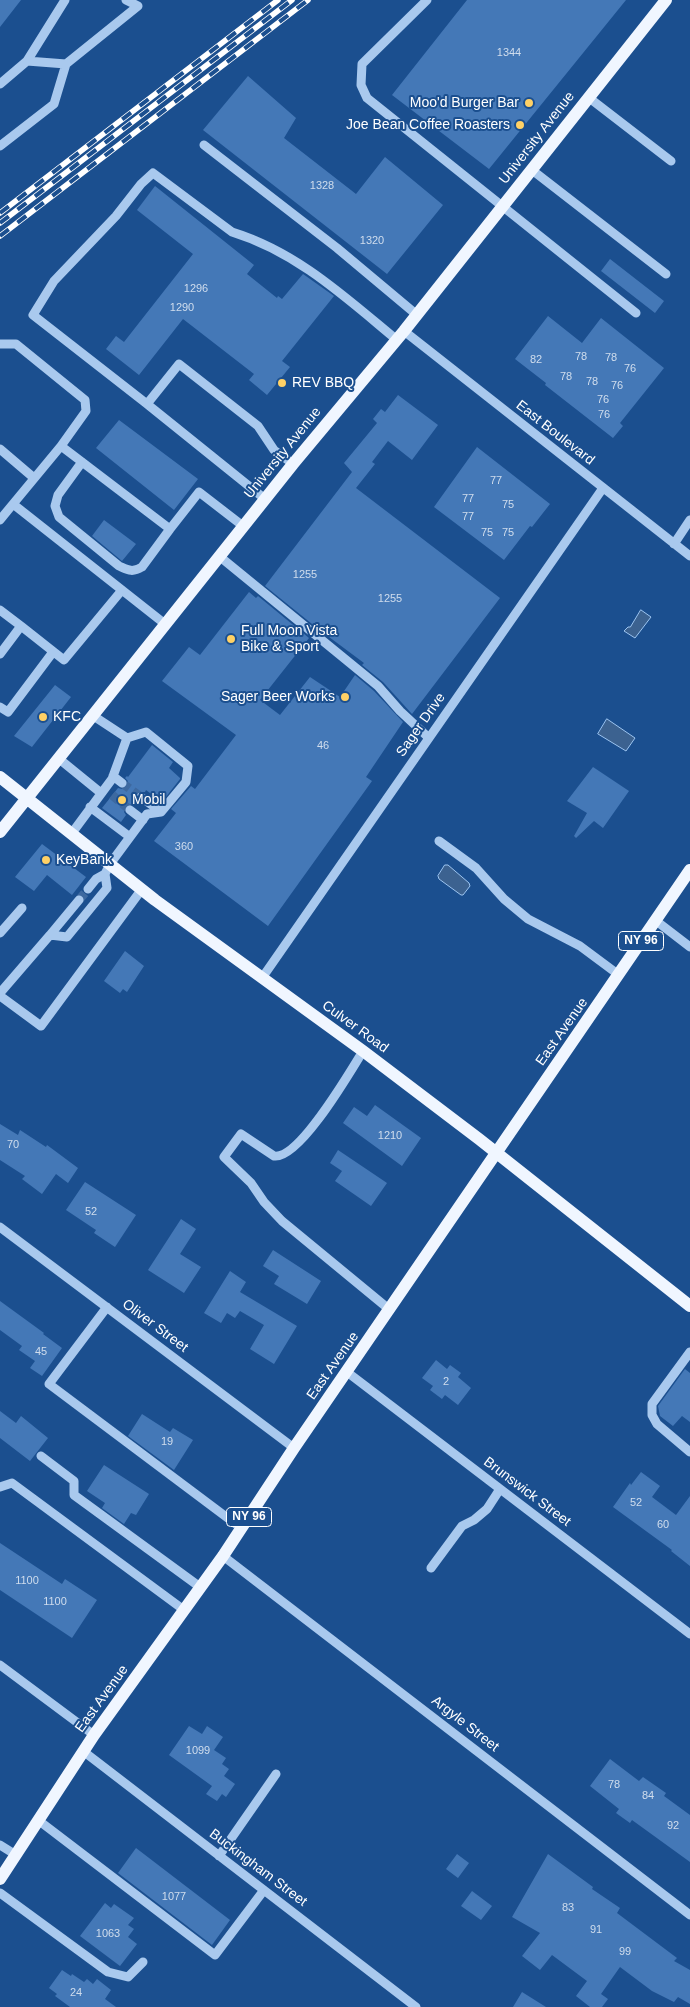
<!DOCTYPE html>
<html>
<head>
<meta charset="utf-8">
<style>
	body { margin:0 }
	canvas { display:block; background:#1b4f8f }
</style>
</head>
<body>
<canvas width="690" height="2007"></canvas>
<script>
const context = document.querySelector('canvas').getContext('2d');
context.lineJoin = 'round';
function fillPath(path, color) {
  context.fillStyle = color;
  context.fill(path, 'evenodd');
}
function strokePath(path, color, width, dash) {
  context.strokeStyle = color;
  context.lineWidth = width;
  context.lineCap = dash ? 'butt' : 'round';
  context.setLineDash(dash || []);
  context.stroke(path);
}
function label(font, color, halo, rows, align = 'center') {
  context.font = font + ' Helvetica,sans-serif';
  context.lineWidth = 4;
  context.setLineDash([]);
  context.textBaseline = 'middle';
  context.strokeStyle = halo;
  context.fillStyle = color;
  for (const [text, x, y, turn = 0] of rows) {
    context.save();
    context.translate(x, y);
    context.rotate((+turn || 0) * Math.PI / 180);
    context.textAlign = isNaN(turn) ? turn : align;
    if (halo) context.strokeText(text, 0, 0);
    context.fillText(text, 0, 0);
    context.restore();
  }
}
const water = new Path2D(`
	M641 610 651 617 635 638 624 631 628 627H630Z
	M607 719 635 738 626 751 598 734Z
	M445 865H448L469 883 470 886 463 895H461L439 879 438 876Z`);
const building = new Path2D(`
	M0 0H21L0 27Z
	M467 0H626L489 169 392 95Z
	M248 76 296 118 284 138 356 194 385 157 443 205 387 274 203 130Z
	M155 186 254 265 247 274 277 298 278 296 282 299 303 274 334 296 282 361 290 367 267 395 249 380 254 374 183 319 139 375 106 349 116 336 124 342 193 254 137 210Z
	M610 259 664 301 655 313 601 271Z
	M548 316 582 343 601 318 664 368 620 423 623 426 613 438 545 385 546 383 515 359Z
	M398 395 438 425 412 460 388 441 372 462 375 464 356 488 500 598 412 714 383 682 362 665 364 663 317 628 265 586 352 472 344 463 377 423 373 419 381 409 385 412Z
	M119 420 198 479 174 510 96 448Z
	M477 447 550 504 532 527 530 526 504 560 434 507Z
	M104 520 136 544 122 561 92 536Z
	M249 592 256 598 258 596 309 638 260 700 280 715 310 677 340 697 355 675 374 691 403 722 366 777 372 781 268 926 154 841 176 813 171 809 191 786 195 789 236 735 162 681 189 647 200 655Z
	M55 685 71 697 32 747 14 736Z
	M152 745 173 762 169 768 180 778V779L162 802 146 790 145 792H138L135 796 137 802 134 805 128 804 125 807 124 812 126 815 121 822 102 808 118 788 122 789 127 787 128 781 125 778 127 776 128 777Z
	M593 767 629 791 603 828 594 821 576 838 574 836 587 813 567 801Z
	M42 844 86 877 72 895 47 875 34 891 15 877Z
	M125 951 144 966 127 992 123 989 120 993 104 981Z
	M375 1105 421 1138 402 1166 343 1123 354 1107 367 1116Z
	M0 1124 18 1135 20 1130 46 1147 47 1145 78 1168 68 1183 56 1174 42 1194 22 1179 25 1176 0 1160Z
	M338 1150 387 1183 371 1206 335 1181 342 1171 330 1163Z
	M85 1182 136 1215 115 1247 94 1233 96 1230 66 1210Z
	M181 1219 196 1229 180 1254 201 1267 184 1293 148 1270Z
	M273 1250 321 1281 307 1304 274 1284 279 1276 263 1266Z
	M230 1271 246 1282 240 1292 297 1326 274 1364 250 1349 264 1325 240 1311 235 1318 227 1313 221 1323 204 1313Z
	M0 1301 44 1333 43 1334 62 1348 42 1376 30 1368 35 1361 19 1350 22 1346 0 1330Z
	M436 1360 447 1369 450 1365 461 1373 458 1377 471 1388 458 1405 445 1395 442 1399 430 1390 433 1386 422 1378Z
	M685 1369 690 1373V1422L682 1416 673 1426 660 1416 658 1406Z
	M0 1411 16 1423 21 1416 48 1438 30 1461 0 1438Z
	M142 1414 170 1432 173 1428 193 1440 174 1470 128 1436Z
	M104 1465 149 1494 136 1515 131 1513 124 1524 102 1508 105 1503 87 1491Z
	M641 1472 660 1486 652 1497 676 1515 690 1496V1566L671 1551 672 1550 613 1507 630 1483 631 1485Z
	M0 1543 62 1584 65 1579 97 1600 72 1638 0 1590Z
	M189 1726 202 1734 207 1726 223 1737 214 1750 226 1758 222 1764 229 1769 224 1776 235 1784 226 1797 222 1794 217 1801 206 1794 212 1786 169 1755Z
	M610 1759 639 1781 643 1777 666 1793 664 1796 690 1815V1862L632 1820 630 1823 616 1813 619 1809 590 1786Z
	M136 1848 230 1920 212 1945 118 1873Z
	M457 1854 469 1863 458 1878 446 1869Z
	M548 1854 593 1887 592 1889 620 1908 617 1913 677 1958 674 1961 690 1970V2004L678 1997 674 2002 652 1991 620 1967 601 1994 608 1999 602 2007H590L576 1996 587 1981 552 1955 540 1970 522 1956 540 1933 512 1917Z
	M472 1891 492 1906 481 1920 461 1906Z
	M105 1903 111 1908 114 1904 134 1918 128 1925 134 1929 128 1937 137 1944 120 1966 80 1936Z
	M62 1970 71 1976 72 1974 84 1982 87 1979 93 1984 97 1979 111 1990 105 1999 116 2007H70L55 1996 57 1994 49 1988Z
	M522 1992 546 2007H513Z`);
const minorTunnel = new Path2D(`
	M122 783 141 797
	M112 795 130 810
	M79 900 88 889`);
const minor = new Path2D(`
	M427 0 362 64 361 85 367 98 636 313
	M27 61 66 64
	M0 84 27 61 65 0
	M588 97 671 161
	M204 145 337 248 417 315
	M0 146 54 104 66 64 138 6 126 0
	M532 170 666 274
	M404 331 690 556
	M0 344H16L85 400 86 411 61 446
	M147 404 33 315 54 281 116 216 141 184 153 173 232 232C297 252 345 297 397 340
	M0 449 34 478
	M82 462 58 495 55 506 59 517 119 566C128 570 132 573 142 567L170 529
	M265 499 147 404 179 364 258 426 274 450 293 464
	M13 504 61 446 170 529 199 492 243 526
	M0 520 13 504 165 624
	M674 544 690 520
	M219 556 378 686 400 711 429 738
	M0 610 21 626
	M0 654 21 626 64 660 122 590
	M0 707 8 712 53 652
	M58 758 101 793
	M113 776 122 783
	M141 797 161 812
	M90 807 130 837
	M130 810 143 820
	M72 833 112 779 127 738
	M439 841 476 868 504 899 528 919 580 946 619 975
	M88 889 96 879 105 874
	M655 920 690 947
	M0 933 22 908
	M50 935 79 900
	M262 978 603 488
	M0 993 50 935 67 937 107 888 105 874 110 864 147 814 161 812 186 782 188 766 146 732 127 738 92 715
	M0 996 41 1026 142 889
	M363 1051C350 1072 299 1160 274 1156L241 1134 224 1157 251 1183 264 1202 282 1221 390 1310
	M0 1227 294 1448
	M107 1307 49 1384 241 1528
	M690 1352 652 1404V1415L657 1424 690 1452
	M347 1372 690 1634
	M41 1456 74 1481V1495L200 1587
	M0 1487 12 1483 184 1610
	M223 1556 690 1915
	M431 1568 462 1526 474 1520 487 1509 500 1489
	M0 1665 94 1735
	M83 1751 416 2007
	M38 1820 215 1955 264 1890
	M0 1845 16 1855
	M219 1856 276 1774
	M0 1893 108 1972 128 1977 143 1962`);
const major = new Path2D(`
	M0 777 155 900 363 1051 479 1139 690 1306
	M0 832 293 464 404 331 666 0
	M0 1879 94 1735 223 1556 294 1448 690 870`);
const rail = new Path2D(`
	M0 213 278 0
	M0 223 292 0
	M0 236 308 0`);
const markers = [
	[529,103,5,"#ffd166"],
	[520,125,5,"#ffd166"],
	[282,383,5,"#ffd166"],
	[231,639,5,"#ffd166"],
	[345,697,5,"#ffd166"],
	[43,717,5,"#ffd166"],
	[122,800,5,"#ffd166"],
	[46,860,5,"#ffd166"]
];
const numberNames = [
	["1344",509,53],
	["1328",322,186],
	["1320",372,241],
	["1296",196,289],
	["1290",182,308],
	["78",581,357],
	["78",611,358],
	["82",536,360],
	["76",630,369],
	["78",566,377],
	["78",592,382],
	["76",617,386],
	["76",603,400],
	["76",604,415],
	["77",496,481],
	["77",468,499],
	["75",508,505],
	["77",468,517],
	["75",487,533],
	["75",508,533],
	["1255",305,575],
	["1255",390,599],
	["46",323,746],
	["360",184,847],
	["1210",390,1136],
	["70",13,1145],
	["52",91,1212],
	["45",41,1352],
	["2",446,1382],
	["19",167,1442],
	["52",636,1503],
	["60",663,1525],
	["1100",27,1581],
	["1100",55,1602],
	["1099",198,1751],
	["78",614,1785],
	["84",648,1796],
	["92",673,1826],
	["1077",174,1897],
	["83",568,1908],
	["91",596,1930],
	["1063",108,1934],
	["99",625,1952],
	["24",76,1993]
];
const shields = [
	[641,941,45],
	[249,1517,45]
];
const shieldNames = [
	["NY 96",641,941],
	["NY 96",249,1517]
];
const poiNames = [
	["Moo'd Burger Bar",519,103,"right"],
	["Joe Bean Coffee Roasters",510,125,"right"],
	["REV BBQ",292,383],
	["Full Moon Vista",241,631],
	["Bike & Sport",241,647],
	["Sager Beer Works",335,697,"right"],
	["KFC",53,717],
	["Mobil",132,800],
	["KeyBank",56,860]
];
const streetNames = [
	["University Avenue",537,138,-52],
	["East Boulevard",555,433,38],
	["University Avenue",283,453,-51],
	["Sager Drive",421,725,-55],
	["Culver Road",355,1027,36],
	["East Avenue",562,1032,-55],
	["Oliver Street",155,1326,37],
	["East Avenue",333,1366,-55],
	["Brunswick Street",527,1492,37],
	["East Avenue",102,1699,-54],
	["Argyle Street",465,1724,38],
	["Buckingham Street",258,1868,37]
];
fillPath(water, '#3c6290');
strokePath(water, '#9cc4f0', 1);
fillPath(building, '#4478b7');
strokePath(minorTunnel, '#3d69a0', 9, [9, 4.5]);
strokePath(minor, '#a9c9ee', 9);
strokePath(major, '#f0f6ff', 12);
strokePath(rail, '#fff', 5.5);
strokePath(rail, '#1b4f8f', 4, [11]);
for (const [x, y, r, color] of markers) {
  const dot = new Path2D();
  dot.arc(x, y, r, 0, 2 * Math.PI);
  context.fillStyle = color;
  context.fill(dot);
  strokePath(dot, '#1b4f8f', 2);
}
label('11px', '#d0dded', null, numberNames);
for (const [x, y, w] of shields) {
  const box = new Path2D();
  box.roundRect(x - w / 2, y - 9.5, w, 19, 4);
  context.fillStyle = '#1b4f8f';
  context.fill(box);
  strokePath(box, '#fff', 1);
}
label('bold 12px', '#fff', null, shieldNames);
label('14px', '#fff', '#1b4f8f', poiNames, 'left');
label('14px', '#fff', '#1b4f8f', streetNames);
</script>
</body>
</html>
